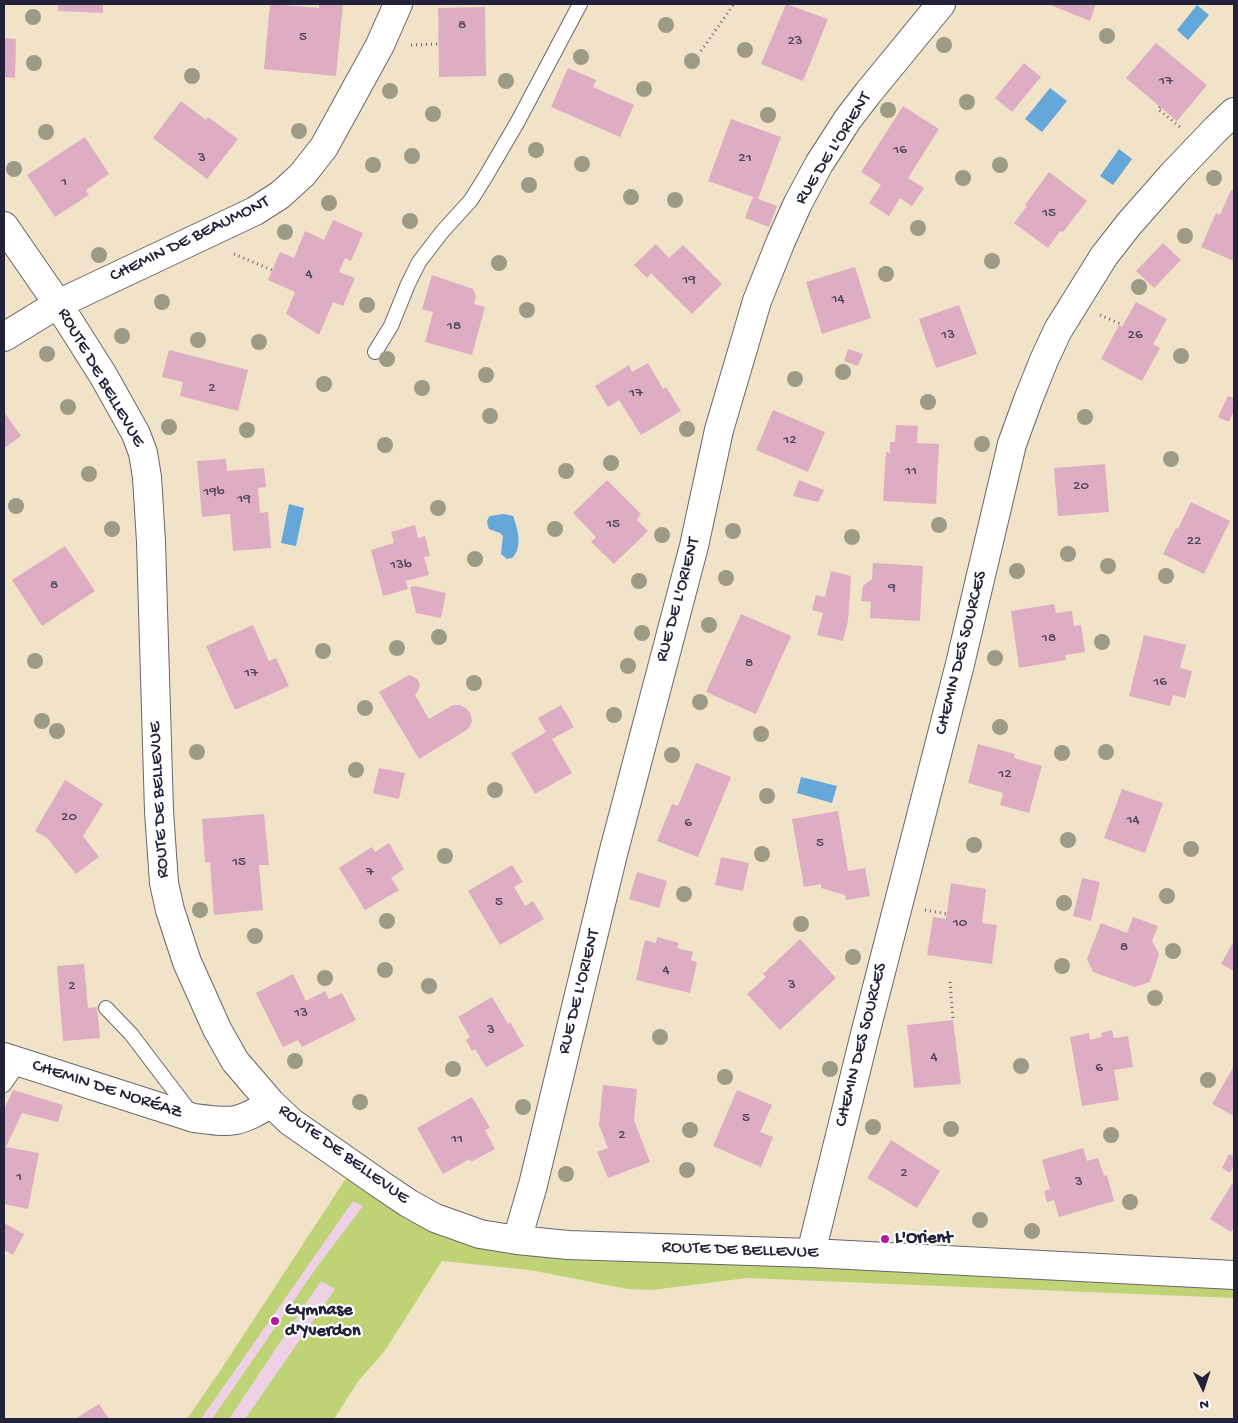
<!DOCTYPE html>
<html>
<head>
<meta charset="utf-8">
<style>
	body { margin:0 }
	#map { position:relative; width:1238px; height:1423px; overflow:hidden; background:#f1e3c7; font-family:"Gochi Hand",sans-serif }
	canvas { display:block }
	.frame { position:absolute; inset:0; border:5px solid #22223b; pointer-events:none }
	.north { position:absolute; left:1178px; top:1363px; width:50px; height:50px; -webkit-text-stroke:4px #fff; paint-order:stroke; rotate:176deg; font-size:14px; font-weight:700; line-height:20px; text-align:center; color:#22223b }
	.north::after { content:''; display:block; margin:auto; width:18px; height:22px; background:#22223b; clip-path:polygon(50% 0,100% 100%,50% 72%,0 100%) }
</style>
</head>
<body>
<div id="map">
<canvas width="1238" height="1423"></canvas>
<div class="frame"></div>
<div class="north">N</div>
</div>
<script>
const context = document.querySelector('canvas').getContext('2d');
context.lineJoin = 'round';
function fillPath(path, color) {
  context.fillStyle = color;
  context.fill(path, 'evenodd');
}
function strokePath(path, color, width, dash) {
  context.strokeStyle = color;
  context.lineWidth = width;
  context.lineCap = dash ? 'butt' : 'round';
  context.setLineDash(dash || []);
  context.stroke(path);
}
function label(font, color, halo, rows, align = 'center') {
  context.font = font + ' "Gochi Hand",sans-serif';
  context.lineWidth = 4.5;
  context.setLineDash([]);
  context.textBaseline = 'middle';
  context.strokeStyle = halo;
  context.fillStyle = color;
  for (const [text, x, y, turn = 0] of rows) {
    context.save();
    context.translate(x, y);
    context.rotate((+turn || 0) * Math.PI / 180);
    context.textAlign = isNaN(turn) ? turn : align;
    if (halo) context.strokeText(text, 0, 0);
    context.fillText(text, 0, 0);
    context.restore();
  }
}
const built = new Path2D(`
	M353 1200 364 1206 314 1271 212 1419H201Z
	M321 1281 335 1289 245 1419H229Z`);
const green = new Path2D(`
	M354 1166 480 1234 1234 1275V1298L747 1278 652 1290 627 1289 530 1270 442 1261 384 1352 359 1380 334 1419H245L335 1289 321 1281 229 1419H212L314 1271 363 1206 353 1201 201 1419H187L222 1368Z`);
const water = new Path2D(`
	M1197 5 1209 15 1188 40 1177 30Z
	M1050 88 1067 101 1042 132 1025 119Z
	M1119 149 1132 159 1113 185 1100 176Z
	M289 504 304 508 296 546 281 543Z
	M504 514 513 516C518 529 523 548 512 558L507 559 501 554 503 536 500 533 489 529C487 523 486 520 490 516Z
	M801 777 837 786 832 803 797 793Z`);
const building = new Path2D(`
	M58 4H103V13L58 11Z
	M270 4 319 8V4H343L336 76 264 69Z
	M786 4 828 19 803 81 761 64Z
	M1048 4H1096L1090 21Z
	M485 7 486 76 439 77 438 8Z
	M4 38 16 39 15 78 4 77Z
	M1156 43 1207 85 1177 121 1126 78Z
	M1024 63 1041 77 1012 112 995 98Z
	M568 68 596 80 593 87 634 105 620 137 551 107Z
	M181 101 206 120 208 117 238 139 207 179 153 138Z
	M903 106 939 129 908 178 924 188 912 206 900 198 889 216 869 203 881 185 861 172Z
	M731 119 781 137 758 199 777 206 769 227 745 218 753 197 708 181Z
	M85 137 109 174 86 190 89 195 55 217 27 175Z
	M1049 172 1087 201 1063 232 1060 231 1048 248 1014 223 1027 206 1025 205Z
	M1231 190 1234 191V261L1201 247 1216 213 1220 215Z
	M333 220 363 233 351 261 345 258 339 272 355 278 343 306 333 302 319 335 286 314 295 292 268 280 280 252 294 258 305 231 324 240Z
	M1163 243 1181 260 1154 288 1136 271Z
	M656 244 669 258 683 245 722 284 692 314 651 273 647 278 634 265Z
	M855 267 871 318 822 334 806 282Z
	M432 275 473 289 476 297 474 304 485 307 472 355 425 342 433 312 422 309Z
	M1136 302 1167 319 1153 344 1160 348 1142 381 1101 359 1119 325 1122 327 1123 325Z
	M959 305 977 354 936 368 919 319Z
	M848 349 863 354 858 366 844 361Z
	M169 350 248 370 238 411 180 396 183 382 162 377Z
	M648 363 663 389 666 387 681 411 641 435 619 400 608 407 595 386 629 365 632 372Z
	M1228 396 1234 398V411L1229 422 1218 417Z
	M773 410 825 432 808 472 756 450Z
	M4 412 21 436 4 448Z
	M896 425 918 426 917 443 939 444 936 504 883 501 886 452 890 453V442H895Z
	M226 459 227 471 264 468 266 487 258 488 260 513 268 512 271 548 233 551 230 514 202 517 197 461Z
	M1105 464 1109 512 1058 516 1054 468Z
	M607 480 641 514 637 520 648 531 614 564 591 542 596 537 573 513Z
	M799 480 824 490 818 502 793 496Z
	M1191 502 1230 521 1204 574 1163 554 1176 528 1178 529Z
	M415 525 418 538 425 536 430 556 424 557 429 575 406 581 408 589 383 596 371 550 394 543 391 532Z
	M65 546 95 591 42 626 12 580Z
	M873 563 923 566 920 621 870 618 871 602 861 601 863 586 872 579Z
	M831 571 851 576 848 621 843 641 817 635 823 613 812 610 816 595 825 597Z
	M416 586 446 593 441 618 416 613 410 587Z
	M1054 604 1056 613 1072 611 1074 626 1081 625 1085 652 1065 655 1066 660 1019 668 1011 611Z
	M741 614 791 636 756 714 706 692Z
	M253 625 269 661 276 658 289 686 235 710 206 646Z
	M1144 635 1186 645 1180 668 1192 671 1185 698 1173 695 1170 706 1129 696Z
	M409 675 414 677 418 680 420 685 418 691 415 695 429 719 453 705H460L466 708 470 713 472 721 469 728 462 733 419 759 379 692Z
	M561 705 574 727 552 739 572 773 535 794 511 753 546 732 538 718Z
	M978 744 1015 754 1014 758 1042 766 1029 813 1000 805 1003 793 968 783Z
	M696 763 731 777 698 857 657 841 672 804 678 806Z
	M379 768 405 773 399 799 373 793Z
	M65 780 103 804 83 836 99 857 76 874 47 838 35 831Z
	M1122 789 1163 803 1145 853 1104 838Z
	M838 811 848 871 865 868 870 896 846 900 845 895 821 888V884L804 887 792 819Z
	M264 814 269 865H259L263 910 214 915 210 862H205L202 819Z
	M389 843 404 869 391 878 399 890 365 910 339 868 372 847 375 852Z
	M721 857 749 863 743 891 715 885Z
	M512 865 523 882 514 887 525 906 533 901 544 919 500 945 468 891Z
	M637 872 667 881 659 908 629 899Z
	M1082 878 1100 882 1091 921 1073 916Z
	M951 883 986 889 982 923 997 925 992 964 927 955 933 917 946 919Z
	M1133 917 1158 926 1152 941 1159 954 1150 982 1135 987 1093 972 1087 959 1101 923 1127 933Z
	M657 937 679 943 677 948 693 952 691 960 697 962 690 993 636 980 645 940 656 943Z
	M800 939 836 978 780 1030 747 994 766 977 763 974Z
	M1234 941V971L1221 964Z
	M84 964 88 1008 97 1007 100 1038 63 1041 57 966Z
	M293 974 306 1001 325 991 329 999 342 993 356 1020 302 1047 298 1040 283 1047 256 993Z
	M492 997 508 1024 510 1022 524 1046 486 1067 475 1049 472 1051 466 1040 470 1037 458 1017Z
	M953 1020 961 1084 914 1088 907 1025Z
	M1112 1030 1114 1038 1128 1036 1133 1067 1114 1070 1119 1100 1082 1106 1070 1037 1089 1033 1090 1040 1102 1037 1101 1033Z
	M1234 1066V1116L1212 1104Z
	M603 1085 637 1089 634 1120 650 1162 608 1178 597 1152 608 1148 599 1125Z
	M13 1090 63 1105 58 1122 22 1113 6 1147 39 1153 28 1209 4 1204V1109Z
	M737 1090 772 1105 760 1132 773 1137 761 1167 713 1146Z
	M472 1097 490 1128 485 1130 495 1149 471 1162 470 1159 443 1174 417 1128Z
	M891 1140 940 1171 917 1208 867 1178Z
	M1083 1148 1087 1161 1098 1158 1104 1176 1107 1175 1114 1201 1059 1217 1054 1200 1047 1202 1044 1191 1050 1189 1042 1160Z
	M1229 1154 1234 1157V1166L1230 1173 1222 1168Z
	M1234 1181V1227L1231 1232 1210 1219Z
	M4 1223 24 1234 13 1255 4 1250Z
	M99 1404 109 1419H75Z`);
const path = new Path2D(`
	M411 45 439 44
	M701 51 734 4
	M1160 107 1158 109 1180 127
	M234 254 272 270
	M1100 315 1123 325
	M925 910 947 914
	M950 982 953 1020`);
const service = new Path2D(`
	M375 352 391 326 408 284 419 262 442 232 471 200 486 176 517 123 580 4
	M106 1008 131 1034 191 1113
	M4 1085 20 1062`);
const minor = new Path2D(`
	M4 226 58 304 103 375 136 434 143 453 147 477 151 542 159 811 164 883 170 910 187 962 217 1029 235 1061 271 1103 291 1122 377 1182 408 1203 435 1218 480 1234 517 1240 568 1245 811 1253 1234 1275
	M4 337 58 304 255 211 280 195 302 175 324 147 380 45 398 4
	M4 1057 194 1118C232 1123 238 1124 271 1103
	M517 1240 533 1185 613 854 694 546 719 430 757 301 781 241 798 203 819 164 848 119 868 93 941 4
	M811 1253 864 1038 960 664 1012 444 1028 400 1044 360 1058 330 1104 256 1129 224 1174 173 1216 129 1234 112`);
const trees = [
	[33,17],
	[666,25],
	[1107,36],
	[944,45],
	[745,50],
	[581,57],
	[692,61],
	[34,63],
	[192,76],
	[506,81],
	[644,89],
	[390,91],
	[967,102],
	[888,110],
	[433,114],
	[768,115],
	[299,131],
	[46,132],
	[536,150],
	[412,156],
	[582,164],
	[373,165],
	[1000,165],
	[14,169],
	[963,178],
	[1214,178],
	[529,185],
	[631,197],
	[675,200],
	[329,203],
	[410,221],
	[918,228],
	[285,232],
	[1185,236],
	[99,255],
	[992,261],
	[499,263],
	[886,274],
	[1139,287],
	[162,302],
	[367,305],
	[527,310],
	[122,336],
	[198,340],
	[259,342],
	[47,354],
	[1181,356],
	[387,359],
	[843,372],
	[486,375],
	[795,379],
	[324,384],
	[422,388],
	[928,402],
	[68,407],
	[490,416],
	[1085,417],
	[169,427],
	[687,429],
	[247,430],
	[982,444],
	[385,445],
	[1171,459],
	[611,463],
	[566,471],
	[89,474],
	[16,506],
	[438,508],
	[939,525],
	[112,529],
	[555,529],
	[733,531],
	[662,535],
	[852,537],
	[1068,554],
	[475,559],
	[1108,566],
	[1017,571],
	[1166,576],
	[726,578],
	[639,581],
	[709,625],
	[642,633],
	[439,637],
	[1102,642],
	[397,648],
	[323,651],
	[995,658],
	[35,661],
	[628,666],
	[474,683],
	[700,702],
	[365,708],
	[614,715],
	[42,721],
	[1000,727],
	[57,731],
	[761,734],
	[197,752],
	[1106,752],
	[1062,753],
	[672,755],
	[356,770],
	[495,790],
	[767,796],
	[1068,840],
	[974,845],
	[1191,849],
	[762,854],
	[445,856],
	[684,894],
	[1167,896],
	[1064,903],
	[200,910],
	[387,921],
	[801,924],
	[255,936],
	[1173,951],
	[853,957],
	[1062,966],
	[385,970],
	[325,978],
	[429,986],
	[1155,998],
	[660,1037],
	[295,1061],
	[1021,1066],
	[453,1069],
	[830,1069],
	[725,1077],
	[1208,1080],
	[360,1102],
	[523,1107],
	[873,1127],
	[951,1129],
	[690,1130],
	[1111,1135],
	[687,1170],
	[566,1174],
	[1130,1202],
	[980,1220],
	[1032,1231]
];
const markers = [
	[885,1239,5,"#b5179e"],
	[275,1321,5,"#b5179e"]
];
const numberNames = [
	["8",462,26],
	["5",303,38],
	["23",795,42],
	["17",1166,82],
	["16",900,151],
	["3",202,159],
	["21",745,159],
	["1",64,183],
	["15",1049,214],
	["4",309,275],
	["19",689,281],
	["14",838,300],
	["18",454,327],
	["13",948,336],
	["26",1135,336],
	["2",212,389],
	["17",636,394],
	["12",790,441],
	["11",911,472],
	["20",1081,487],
	["19b",214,493],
	["19",244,500],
	["15",613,525],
	["22",1194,542],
	["13b",401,566],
	["8",54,586],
	["9",892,589],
	["18",1049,639],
	["8",749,664],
	["17",251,674],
	["16",1160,683],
	["12",1005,775],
	["20",69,818],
	["14",1133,821],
	["6",688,824],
	["5",820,844],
	["15",239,863],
	["7",370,873],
	["5",499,903],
	["10",960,924],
	["8",1124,948],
	["4",666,971],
	["3",792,986],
	["2",72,987],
	["13",301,1014],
	["3",491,1031],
	["4",934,1058],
	["6",1099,1069],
	["5",746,1119],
	["2",622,1136],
	["11",457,1140],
	["2",904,1174],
	["1",19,1178],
	["3",1079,1183]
];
const streetNames = [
	["RUE DE L'ORIENT",834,149,-58],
	["CHEMIN DE BEAUMONT",190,240,-26],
	["ROUTE DE BELLEVUE",100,378,60],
	["RUE DE L'ORIENT",679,600,-75],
	["CHEMIN DES SOURCES",962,653,-76],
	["ROUTE DE BELLEVUE",160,800,-93],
	["RUE DE L'ORIENT",580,992,-76],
	["CHEMIN DES SOURCES",862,1045,-76],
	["CHEMIN DE NORÉAZ",107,1090,18],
	["ROUTE DE BELLEVUE",343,1155,36],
	["ROUTE DE BELLEVUE",740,1251,2]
];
const poiNames = [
	["L'Orient",895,1239],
	["Gymnase",285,1311],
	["d'Yverdon",285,1332]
];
fillPath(built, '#eed0e7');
fillPath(green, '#bed376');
fillPath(water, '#64a7d8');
fillPath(building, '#deadc3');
strokePath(service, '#6a666c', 16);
strokePath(minor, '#6a666c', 30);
strokePath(path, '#6a666c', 3, [1, 4]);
strokePath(service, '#fff', 14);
strokePath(minor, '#fff', 28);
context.fillStyle = '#9d9b86';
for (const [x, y] of trees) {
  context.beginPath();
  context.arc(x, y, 8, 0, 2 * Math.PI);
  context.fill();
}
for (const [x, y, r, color] of markers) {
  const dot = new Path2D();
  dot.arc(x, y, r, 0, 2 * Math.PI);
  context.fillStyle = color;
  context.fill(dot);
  strokePath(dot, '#fff', 2);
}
label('15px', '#51455d', null, numberNames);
label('18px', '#22223b', '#fff', streetNames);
label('bold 18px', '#22223b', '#fff', poiNames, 'left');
</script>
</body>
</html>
